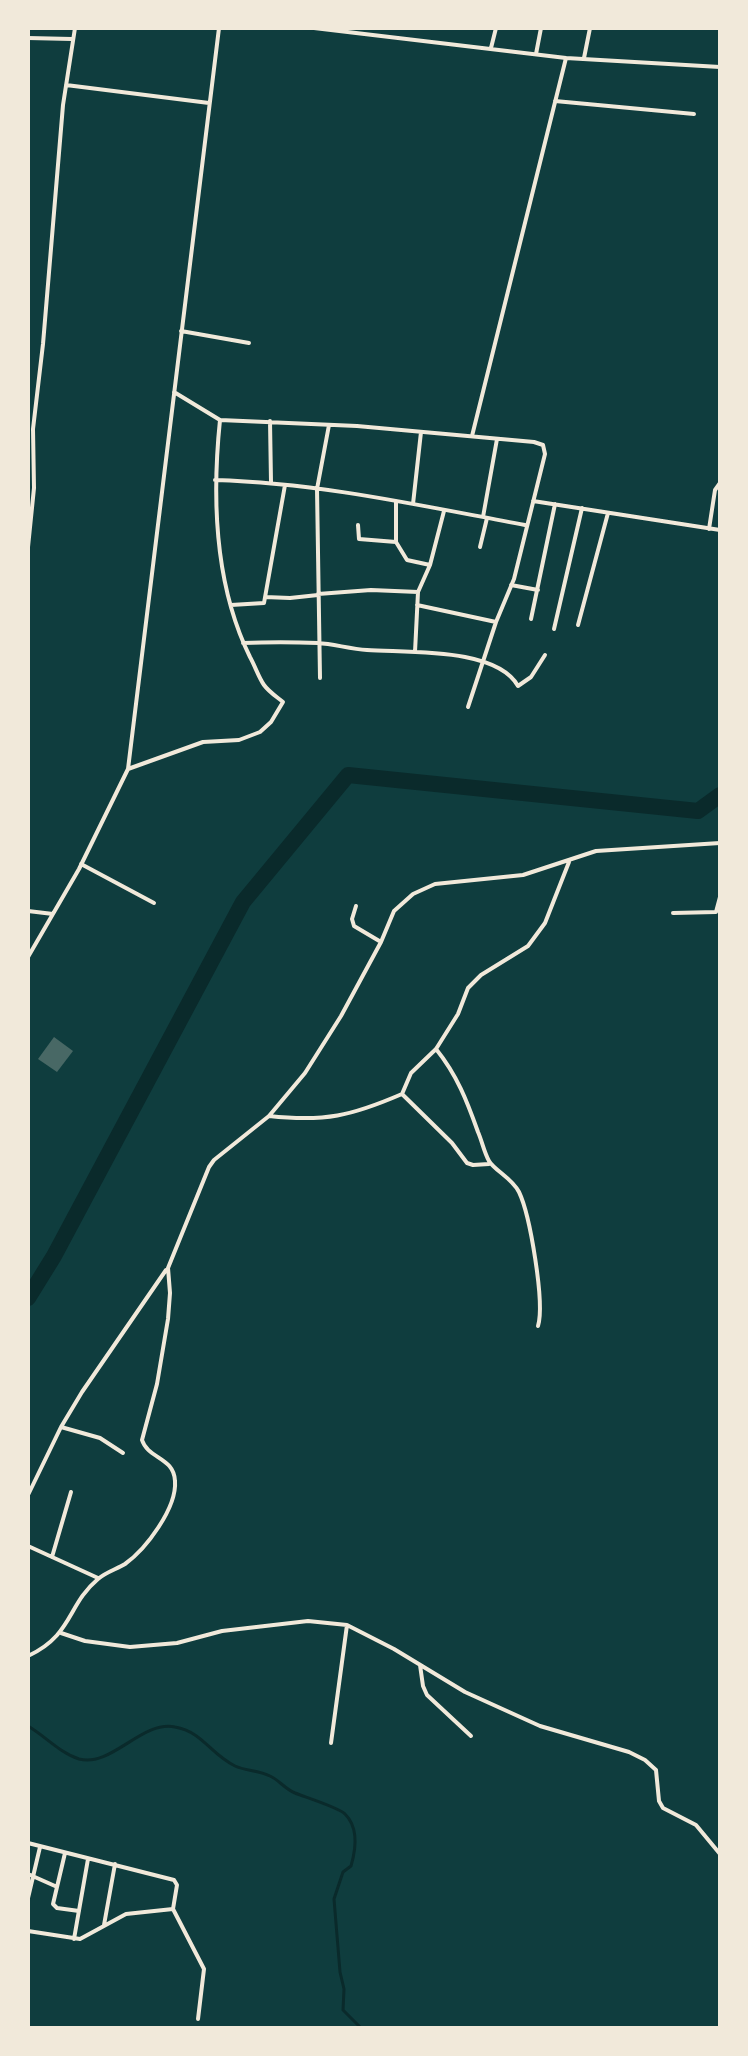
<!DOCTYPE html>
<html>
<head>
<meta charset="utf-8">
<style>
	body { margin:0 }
	#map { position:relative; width:748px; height:2056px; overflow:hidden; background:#0f3d3e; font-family:Rubik,sans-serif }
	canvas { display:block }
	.frame { position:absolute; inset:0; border:30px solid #f1e9da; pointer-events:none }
</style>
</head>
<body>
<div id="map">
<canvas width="748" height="2056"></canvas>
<div class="frame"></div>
</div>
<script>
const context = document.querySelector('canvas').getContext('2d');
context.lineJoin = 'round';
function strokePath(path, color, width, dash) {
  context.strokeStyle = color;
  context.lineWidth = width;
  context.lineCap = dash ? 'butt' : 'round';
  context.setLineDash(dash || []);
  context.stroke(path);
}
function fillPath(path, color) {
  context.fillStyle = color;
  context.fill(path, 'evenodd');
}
const stream = new Path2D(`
	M28 1726C45 1736 60 1753 79 1759 111 1768 142 1720 175 1727 203 1732 210 1754 235 1766 245 1771 259 1770 270 1776 279 1780 285 1789 295 1793 305 1797 340 1808 345 1814 359 1828 356 1849 351 1866L343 1872 334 1899 340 1972 344 1989 343 2010 361 2028`);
const river = new Path2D(`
	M28 1298 54 1256 243 902 348 775 698 811 720 795`);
const building = new Path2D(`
	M54 1037 73 1051 57 1072 38 1059Z`);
const minor = new Path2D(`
	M314 28 566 58
	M28 38 72 39
	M491 48 496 28
	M536 54 541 28
	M584 58 590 28
	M66 85 209 103
	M555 101 694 114
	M181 331 249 343
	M174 392 220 420 357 426 534 442 543 445 545 454 514 579 496 622 468 707
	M270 421 271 482
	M472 436 566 58 720 67
	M215 480C320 483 422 506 525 525
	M533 501 720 530
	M396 502V542L407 560 430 565
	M413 504 421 432
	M483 517 497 439
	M358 525 359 539 396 542
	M709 529 715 490 720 483
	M28 547 34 488 33 429 43 344 63 105 75 28
	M480 547 487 518
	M511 585 538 590
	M318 594 371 590 418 592
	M265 597 290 598 318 595
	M231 605 264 603 285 485
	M417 605 496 622
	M531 619 555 504
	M578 625 608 513
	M554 629 582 508
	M243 643C268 642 293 642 318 643 334 644 350 649 367 650 406 653 496 647 518 686L531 677 545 655
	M415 652 418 592 430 565 444 511
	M320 678 317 489 329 425
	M128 769 203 742 239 740 260 732 271 722 283 702C277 697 269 692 264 685 259 678 255 666 250 657 215 586 212 497 220 420
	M81 864 154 903
	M356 906 352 919 354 926 381 942
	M28 911 53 914
	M673 913 716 912 720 897
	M28 957 79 869 128 769 219 28
	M436 1049C457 1075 467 1101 478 1132 482 1141 484 1152 489 1161 494 1170 512 1178 519 1192 530 1215 545 1303 538 1326
	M402 1094 452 1143 467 1163 473 1165 489 1164
	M269 1116C325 1122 351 1116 402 1094L411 1073 436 1049 458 1014 468 988 481 975 528 946 545 923 569 862
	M61 1427 100 1438 123 1453
	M28 1495 61 1427 82 1392 166 1270
	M28 1546 98 1578
	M52 1557 71 1492
	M61 1633 85 1641 130 1647 177 1643 222 1631 308 1621 347 1625 394 1649 465 1692 540 1726 629 1752 645 1760 656 1770 659 1801 663 1808 696 1825 720 1854
	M28 1656C73 1635 67 1605 98 1579 106 1572 117 1569 125 1564 146 1549 177 1508 175 1481 174 1457 148 1459 142 1440L157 1384 168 1319 170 1293 168 1268 209 1167 214 1160 269 1116 305 1073 341 1016 381 942 394 911 413 894 435 884 523 875 596 851 720 843
	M420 1665 423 1686 427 1695 471 1736
	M331 1743 347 1625
	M28 1843 174 1880 177 1885 173 1909 204 1969 198 2019
	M65 1853 53 1904 57 1908 79 1911
	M28 1874 55 1886
	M28 1898 40 1847
	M720 1922V1952
	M104 1925 115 1864
	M28 1931 80 1939 126 1914 173 1909
	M74 1939 88 1859`);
strokePath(stream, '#0a2a2b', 3);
strokePath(river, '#0a2a2b', 16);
fillPath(building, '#486865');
strokePath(minor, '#f1e9da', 4);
</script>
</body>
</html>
